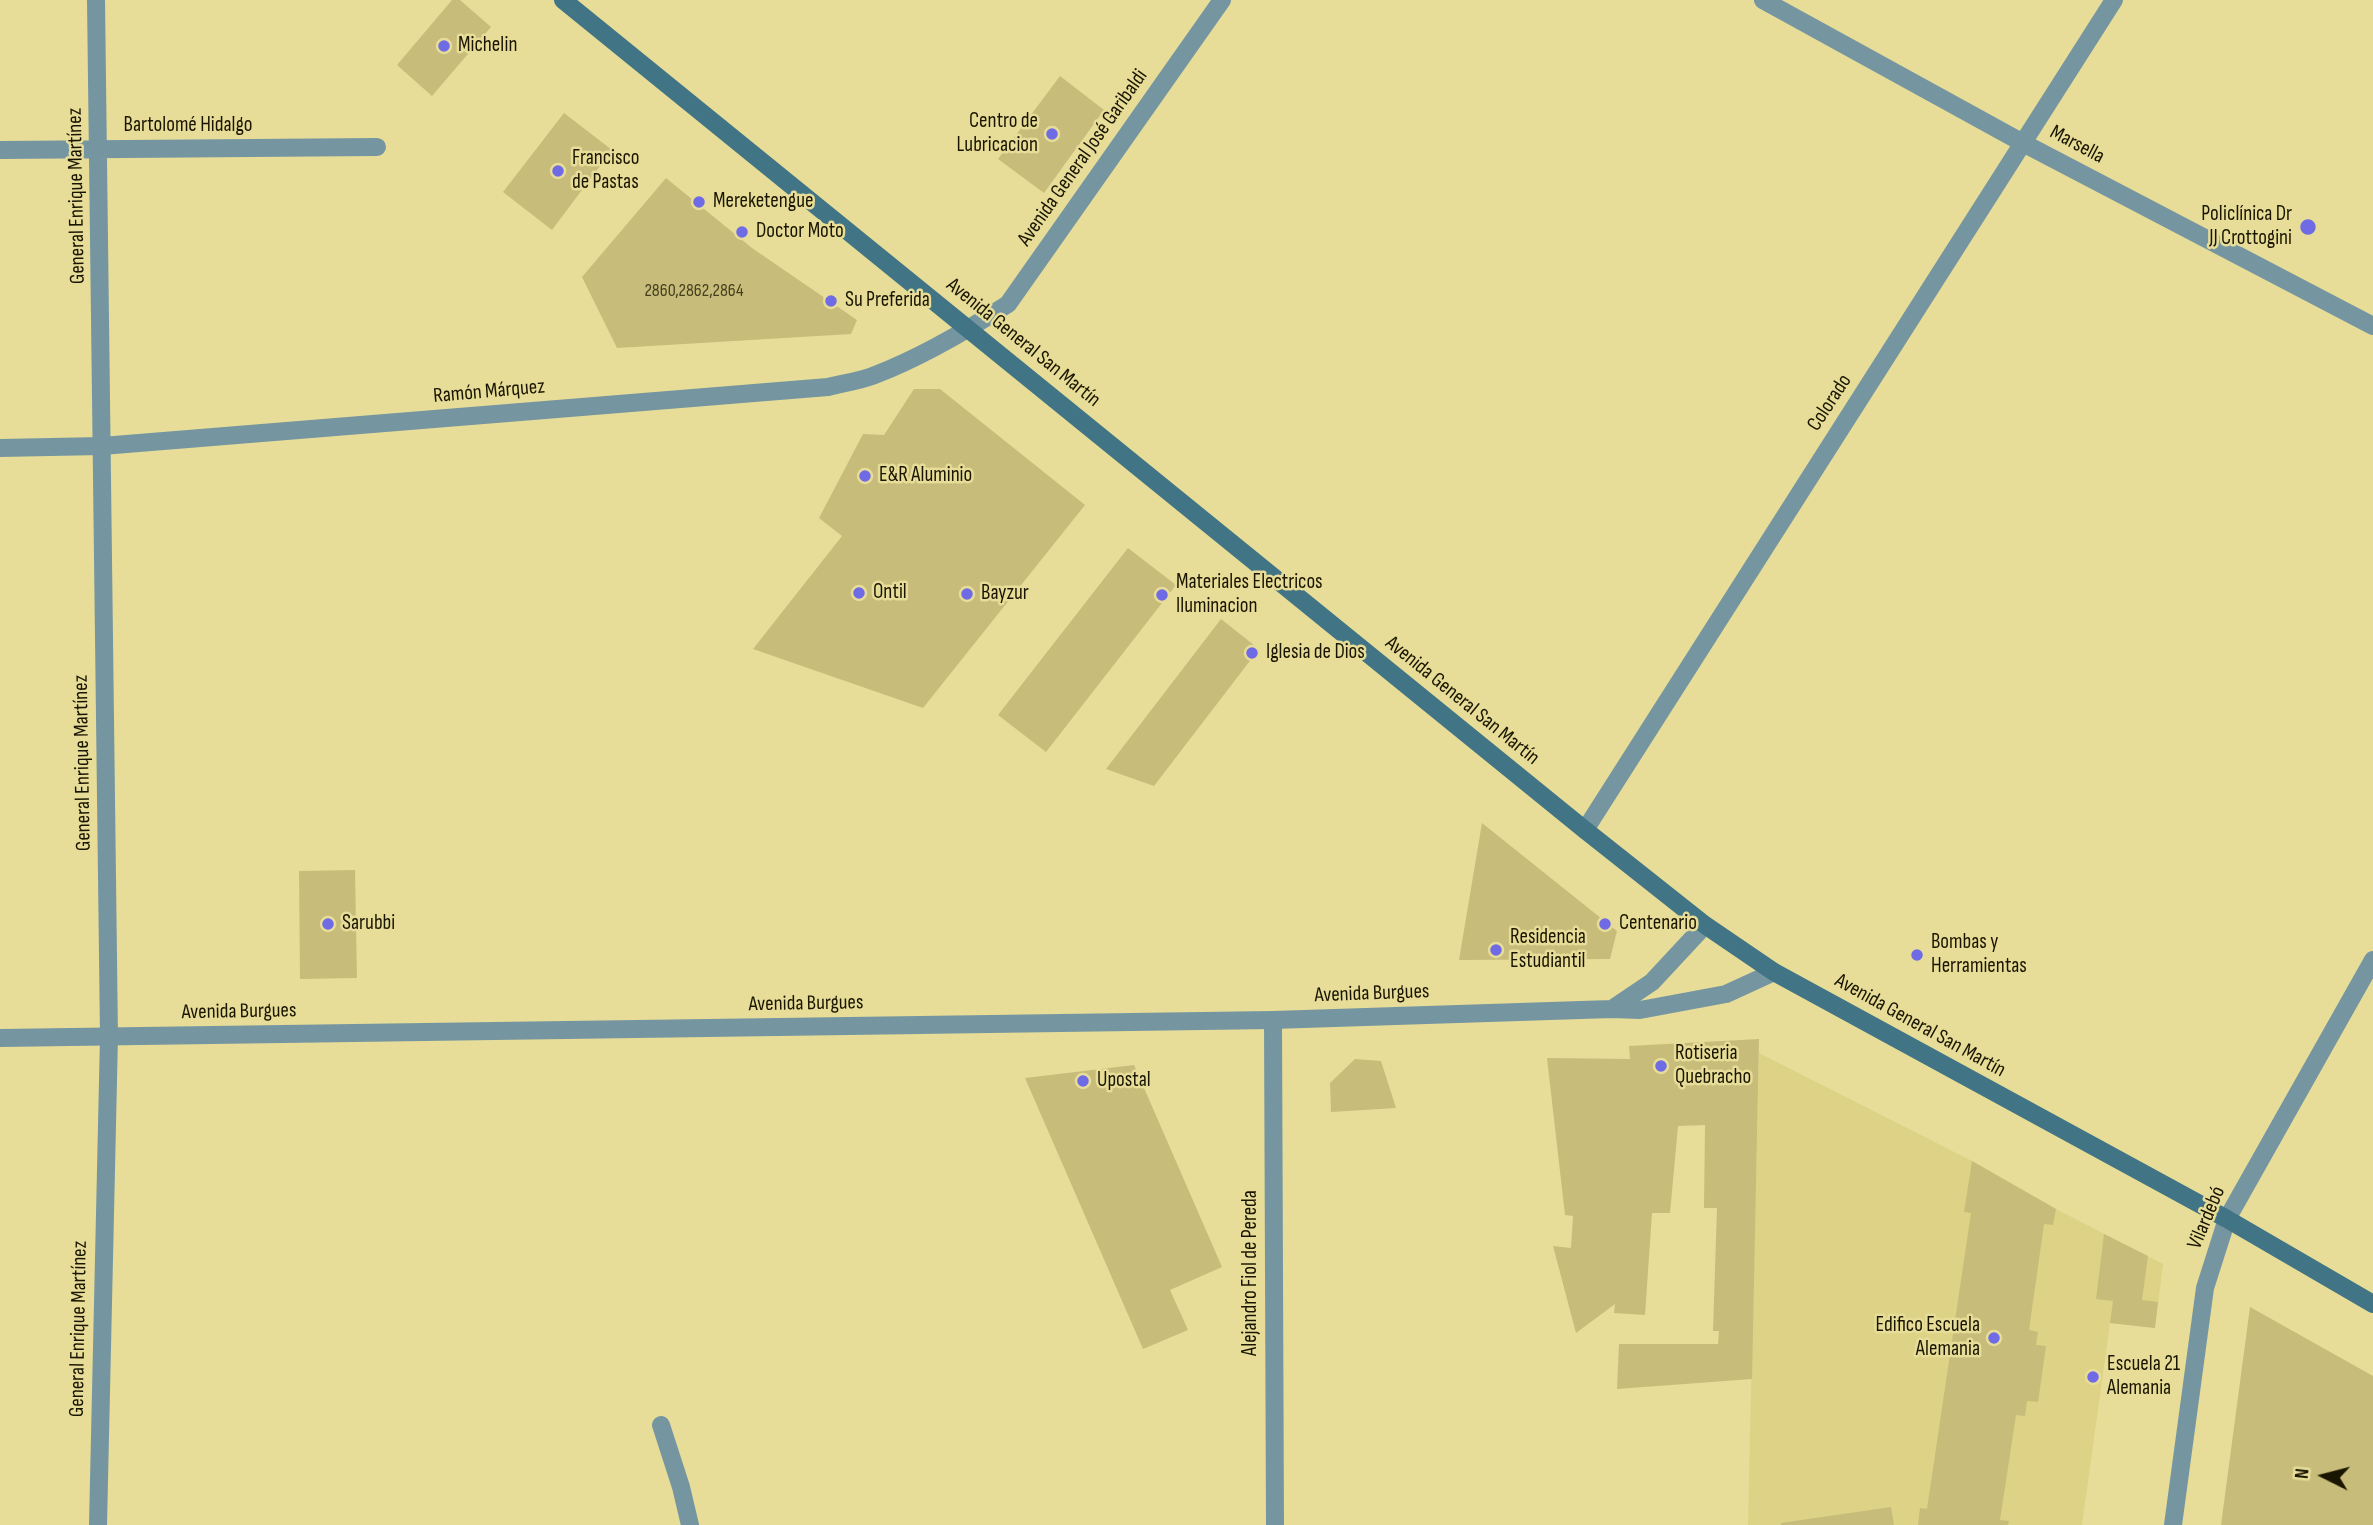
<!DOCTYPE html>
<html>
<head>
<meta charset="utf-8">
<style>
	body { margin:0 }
	#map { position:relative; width:2373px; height:1525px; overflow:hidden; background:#e7dd98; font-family:"Sofia Sans Condensed",sans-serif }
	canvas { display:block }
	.north { position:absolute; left:2289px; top:1441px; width:70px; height:70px; -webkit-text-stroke:5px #e7dd98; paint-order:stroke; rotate:276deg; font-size:19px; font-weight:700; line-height:28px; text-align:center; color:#191500 }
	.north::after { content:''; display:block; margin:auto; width:24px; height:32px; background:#191500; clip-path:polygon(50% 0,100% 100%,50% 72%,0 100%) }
</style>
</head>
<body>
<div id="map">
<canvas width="2373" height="1525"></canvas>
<div class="north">N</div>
</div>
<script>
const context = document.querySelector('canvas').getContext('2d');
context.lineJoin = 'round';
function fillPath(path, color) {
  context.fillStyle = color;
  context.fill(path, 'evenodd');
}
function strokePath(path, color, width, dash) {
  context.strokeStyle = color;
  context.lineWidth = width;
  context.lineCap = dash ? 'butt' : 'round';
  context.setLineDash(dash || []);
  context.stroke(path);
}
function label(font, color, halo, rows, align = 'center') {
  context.font = font + ' "Sofia Sans Condensed",sans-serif';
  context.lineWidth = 5;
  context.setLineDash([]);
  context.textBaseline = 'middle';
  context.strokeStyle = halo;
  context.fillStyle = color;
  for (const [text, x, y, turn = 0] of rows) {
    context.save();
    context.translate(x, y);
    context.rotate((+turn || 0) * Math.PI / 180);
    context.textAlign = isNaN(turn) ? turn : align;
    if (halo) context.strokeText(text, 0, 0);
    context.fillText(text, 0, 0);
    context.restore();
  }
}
const built = new Path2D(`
	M1759 1053 1972 1161 2056 1209 2163 1264 2155 1328 2110 1323 2082 1525H1748Z`);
const building = new Path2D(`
	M452 0H460L491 27 432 96 397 65Z
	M1060 76 1104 110 1044 193 998 159Z
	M564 113 612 150 552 230 503 192Z
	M666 178 752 248 857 320 851 334 617 348 582 277Z
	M914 389H940L1085 505 923 708 753 649 842 536 819 518 863 434 884 435Z
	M1128 548 1176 585 1046 752 998 715Z
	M1221 619 1259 649 1154 786 1106 769Z
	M1482 823 1617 931 1610 959 1459 960Z
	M355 870 357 978 300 979 299 871Z
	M1759 1039 1752 1379 1617 1389 1619 1344H1718L1719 1331H1713L1717 1208H1704L1705 1125 1678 1126 1670 1213H1652L1645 1315 1614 1313 1615 1304 1576 1333 1553 1246 1571 1248 1573 1216 1565 1215 1547 1058 1630 1059 1629 1046Z
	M1355 1059 1381 1061 1396 1108 1331 1112 1330 1083Z
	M1134 1065 1222 1267 1170 1290 1188 1330 1143 1349 1025 1078Z
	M1972 1161 2056 1209 2053 1225 2044 1224 2029 1330 2038 1332 2036 1345 2046 1346 2038 1402 2027 1401 2025 1416 2016 1415 2000 1520 2009 1521 2008 1525H1918L1920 1508 1927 1509 1971 1213 1964 1212Z
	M2104 1234 2148 1256 2142 1300 2158 1302 2155 1328 2110 1323 2113 1301 2096 1299Z
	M2250 1307 2373 1376V1525H2221Z
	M1891 1507 1894 1525H1781V1523Z`);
const minor = new Path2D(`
	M96 0 109 1036 98 1525
	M1763 0 2023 143 2373 326
	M0 150 377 147
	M1585 830 2114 0
	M1273 1020 1275 1525
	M661 1425 681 1487 690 1525`);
const tertiary = new Path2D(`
	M0 448 102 446 828 387C844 383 860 381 875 375 922 357 966 331 1008 304L1222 0
	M1612 1009 1652 982 1705 925
	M0 1038 1273 1020 1612 1009 1640 1010 1726 994 1774 972
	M2173 1525 2205 1288 2227 1219 2373 960`);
const secondary = new Path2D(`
	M563 0 1585 830 1705 925 1774 972 2227 1219 2373 1304`);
const markers = [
	[444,46,7,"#6f6be5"],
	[1052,134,7,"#6f6be5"],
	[558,171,7,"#6f6be5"],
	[699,202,7,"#6f6be5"],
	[2308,227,9,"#6f6be5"],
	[742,232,7,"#6f6be5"],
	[831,301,7,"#6f6be5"],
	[865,476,7,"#6f6be5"],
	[859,593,7,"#6f6be5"],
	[967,594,7,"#6f6be5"],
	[1162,595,7,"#6f6be5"],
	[1252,653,7,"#6f6be5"],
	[328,924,7,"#6f6be5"],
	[1605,924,7,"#6f6be5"],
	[1496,950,7,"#6f6be5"],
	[1917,955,7,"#6f6be5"],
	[1661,1066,7,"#6f6be5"],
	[1083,1081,7,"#6f6be5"],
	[1994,1338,7,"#6f6be5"],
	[2093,1377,7,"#6f6be5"]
];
const numberNames = [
	["2860,2862,2864",694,291]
];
const poiNames = [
	["Michelin",458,46],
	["Centro de",1038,122,"right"],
	["Lubricacion",1038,146,"right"],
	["Francisco",572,159],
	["de Pastas",572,183],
	["Mereketengue",713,202],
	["Policlínica Dr",2292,215,"right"],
	["JJ Crottogini",2292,239,"right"],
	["Doctor Moto",756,232],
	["Su Preferida",845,301],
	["E&R Aluminio",879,476],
	["Materiales Electricos",1176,583],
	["Iluminacion",1176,607],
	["Ontil",873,593],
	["Bayzur",981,594],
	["Iglesia de Dios",1266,653],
	["Sarubbi",342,924],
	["Centenario",1619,924],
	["Residencia",1510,938],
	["Estudiantil",1510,962],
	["Bombas y",1931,943],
	["Herramientas",1931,967],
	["Rotiseria",1675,1054],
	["Quebracho",1675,1078],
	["Upostal",1097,1081],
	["Edifico Escuela",1980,1326,"right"],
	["Alemania",1980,1350,"right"],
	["Escuela 21",2107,1365],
	["Alemania",2107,1389]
];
const streetNames = [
	["Bartolomé Hidalgo",188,126],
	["Marsella",2077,145,28],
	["Avenida General José Garibaldi",1083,158,-55],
	["General Enrique Martínez",77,196,-91],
	["Avenida General San Martín",1023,343,39],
	["Ramón Márquez",489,392,-5],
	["Colorado",1830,403,-57],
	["Avenida General San Martín",1462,701,39],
	["General Enrique Martínez",83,763,-91],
	["Avenida Burgues",1372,994,-2],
	["Avenida Burgues",806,1004,-1],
	["Avenida Burgues",239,1012,-1],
	["Avenida General San Martín",1920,1026,29],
	["Vilardebó",2207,1218,-67],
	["Alejandro Fiol de Pereda",1251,1273,-90],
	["General Enrique Martínez",79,1329,-89]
];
fillPath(built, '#ddd285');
fillPath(building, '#c7bc79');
strokePath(minor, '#7596a1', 18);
strokePath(tertiary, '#7596a1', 18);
strokePath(secondary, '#417484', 18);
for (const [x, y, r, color] of markers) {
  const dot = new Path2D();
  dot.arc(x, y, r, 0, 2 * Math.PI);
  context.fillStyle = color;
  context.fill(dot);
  strokePath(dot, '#e7dd98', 2.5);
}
label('18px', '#443f1e', null, numberNames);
label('21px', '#191500', '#e7dd98', poiNames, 'left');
label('21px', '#191500', '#e7dd98', streetNames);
</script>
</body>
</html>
